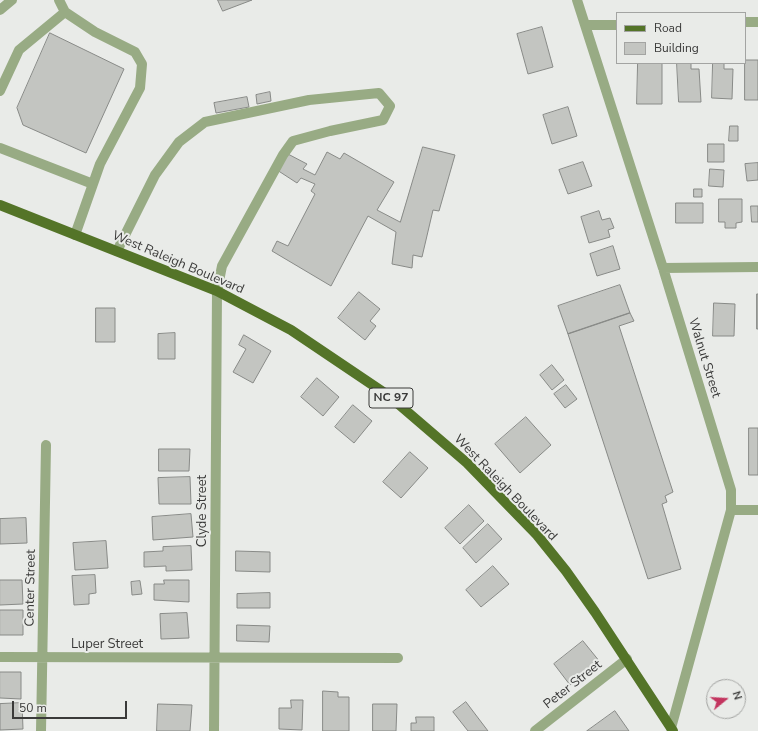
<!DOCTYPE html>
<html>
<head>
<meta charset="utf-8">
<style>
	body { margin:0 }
	#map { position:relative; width:758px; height:731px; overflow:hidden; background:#e9ebe8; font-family:"Nunito Sans",sans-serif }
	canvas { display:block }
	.legend { position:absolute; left:616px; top:12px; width:130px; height:52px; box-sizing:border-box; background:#e9ebe8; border:1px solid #a3a4a2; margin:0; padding:5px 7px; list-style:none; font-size:12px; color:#3a3a39 }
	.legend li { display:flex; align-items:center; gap:8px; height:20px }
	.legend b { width:20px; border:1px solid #a3a4a2 }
	.north { position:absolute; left:706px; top:679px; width:40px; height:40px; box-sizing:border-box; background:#e9ebe8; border:1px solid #a3a4a2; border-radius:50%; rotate:72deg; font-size:11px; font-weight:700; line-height:16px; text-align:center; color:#3a3a39 }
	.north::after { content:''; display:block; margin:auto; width:14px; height:18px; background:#c3355f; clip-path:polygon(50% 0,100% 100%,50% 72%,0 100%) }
	.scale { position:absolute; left:12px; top:701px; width:115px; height:18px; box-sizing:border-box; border:2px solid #3a3a39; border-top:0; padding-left:5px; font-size:12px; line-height:14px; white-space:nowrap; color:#3a3a39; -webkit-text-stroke:3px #e9ebe8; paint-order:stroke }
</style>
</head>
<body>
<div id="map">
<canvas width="758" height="731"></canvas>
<ul class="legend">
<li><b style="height:5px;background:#547428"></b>Road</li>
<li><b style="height:11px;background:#c3c5c1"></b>Building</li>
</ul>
<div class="north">N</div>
<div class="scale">50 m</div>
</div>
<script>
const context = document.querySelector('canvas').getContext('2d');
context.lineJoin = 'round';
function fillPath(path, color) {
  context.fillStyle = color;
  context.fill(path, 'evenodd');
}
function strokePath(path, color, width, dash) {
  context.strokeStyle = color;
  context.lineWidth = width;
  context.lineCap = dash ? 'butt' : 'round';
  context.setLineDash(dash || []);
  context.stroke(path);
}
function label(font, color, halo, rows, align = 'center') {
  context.font = font + ' "Nunito Sans",sans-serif';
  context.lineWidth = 4;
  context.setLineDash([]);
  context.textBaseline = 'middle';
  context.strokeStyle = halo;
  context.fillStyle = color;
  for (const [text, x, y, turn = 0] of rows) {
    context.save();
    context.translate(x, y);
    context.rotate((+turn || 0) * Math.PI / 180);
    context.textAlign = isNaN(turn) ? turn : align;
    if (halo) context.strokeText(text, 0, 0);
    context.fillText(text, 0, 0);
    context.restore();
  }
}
const building = new Path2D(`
	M218 0H252L223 11Z
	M542 27 553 67 528 74 517 34Z
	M50 33 124 69 86 153 23 125 17 108Z
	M745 60H758V100H745Z
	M638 63H662V104H637Z
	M677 63H691V69H699L701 102H679Z
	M713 63H724V69H733L732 99 712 98Z
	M270 92 271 101 257 104 256 95Z
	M247 97 249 107 216 113 214 103Z
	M568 107 577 136 552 144 543 115Z
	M730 126H738V141H729Z
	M708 144H724V162H708Z
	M423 147 455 155 439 211 433 210 422 257 413 255 412 268 392 264 396 232 368 216 331 286 272 251 277 241 288 246 315 194 311 191 315 184 301 178 297 183 277 170 286 153 307 164 303 169 315 175 327 152 340 159 344 153 394 182 377 210 400 222Z
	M583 162 592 186 568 194 559 170Z
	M758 163V180L747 181 745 164Z
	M710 169 724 170 723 187 709 186Z
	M694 189H702V197H694Z
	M719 199H742V222L736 223V228H725V222H719Z
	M676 203H703V223H676Z
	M751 206H758V222H752Z
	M599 211 602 220 610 218 614 228 608 230 610 237 589 243 581 217Z
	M613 246 620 269 597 276 590 254Z
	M620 285 630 313 568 334 558 306Z
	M359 292 380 309 370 321 376 326 365 340 338 318Z
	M757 294H758V329H757Z
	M714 303 735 304 734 336H713Z
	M96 308H115V342H96Z
	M630 313 634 321 619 326 673 492 665 496 667 502 662 504 681 569 648 579 568 334Z
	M175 333V359H158V334Z
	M244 335 271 351 253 383 233 372 246 349 239 345Z
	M552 365 564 380 552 390 540 375Z
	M317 378 339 397 323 416 301 397Z
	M566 385 577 399 565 408 554 394Z
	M353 405 372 421 354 443 335 427Z
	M526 417 551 445 520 473 495 444Z
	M749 428H758V475H749Z
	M159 449H190L189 471H159Z
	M410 452 428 468 401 498 383 482Z
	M190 477 191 504H159L158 478Z
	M469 505 484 521 460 544 445 528Z
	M191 514 193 537 153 540 152 517Z
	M26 518 27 543 0 544V519Z
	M488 524 502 539 476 563 463 548Z
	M106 541 108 568 75 570 73 543Z
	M191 546 192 570 166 571V566L144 567V552L163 551V547Z
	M236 551 270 552V572L236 571Z
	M493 566 509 584 481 607 466 590Z
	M95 575 96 593 89 594V604L74 605 72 576Z
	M0 580H22L23 604 0 605Z
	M164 580H189V602L154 600V584H164Z
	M140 581 142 594 132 595 131 582Z
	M270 593V608H237V594Z
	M0 610H23V635H0Z
	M187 613 189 638 161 639 160 614Z
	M237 625 270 626 269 642 237 641Z
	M583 641 600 662 570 685 554 664Z
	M0 672H21V699L0 698Z
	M323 691 338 692V697H349V731H323Z
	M291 700H303L302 730 279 729V708H291Z
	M466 702 488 731H468L453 712Z
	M22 703 23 729 0 730V704Z
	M158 704 192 705 190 731H157Z
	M373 704H397L396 731H373Z
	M615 711 629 731H587Z
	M416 717H434V731H411V723H416Z`);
const minor = new Path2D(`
	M59 0 65 12 95 32 135 52 142 64 140 88 100 164 75 235
	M577 0 663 268 731 490V510L671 728
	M0 10 12 0
	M745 22H758
	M586 25H617
	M0 91 19 50 65 12
	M0 148 93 184
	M117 251 155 175 179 142 205 122 309 100 379 93 390 106 383 120 330 131 293 141 283 155 222 266 217 291 214 731
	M663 268 758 267
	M731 510H758
	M0 657 398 658
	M41 731 46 445
	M535 731 627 659`);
const major = new Path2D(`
	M0 205 217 291 291 330 389 396 467 463 537 535 566 571 595 612 673 731`);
const shields = [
	[391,398,44]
];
const shieldNames = [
	["NC 97",391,398]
];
const streetNames = [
	["West Raleigh Boulevard",178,263,23],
	["Walnut Street",704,358,73],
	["West Raleigh Boulevard",505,488,46],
	["Clyde Street",203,511,-90],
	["Center Street",31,588,-89],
	["Luper Street",107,645],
	["Peter Street",573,685,-38]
];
fillPath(building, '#c3c5c1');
strokePath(building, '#888a87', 1);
strokePath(minor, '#98ab84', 10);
strokePath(major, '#547428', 10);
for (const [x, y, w] of shields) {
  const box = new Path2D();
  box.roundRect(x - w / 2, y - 10, w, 20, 3);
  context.fillStyle = '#e9ebe8';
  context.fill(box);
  strokePath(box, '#3a3a39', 1);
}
label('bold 12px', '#3a3a39', null, shieldNames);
label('13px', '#3a3a39', '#e9ebe8', streetNames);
</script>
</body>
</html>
